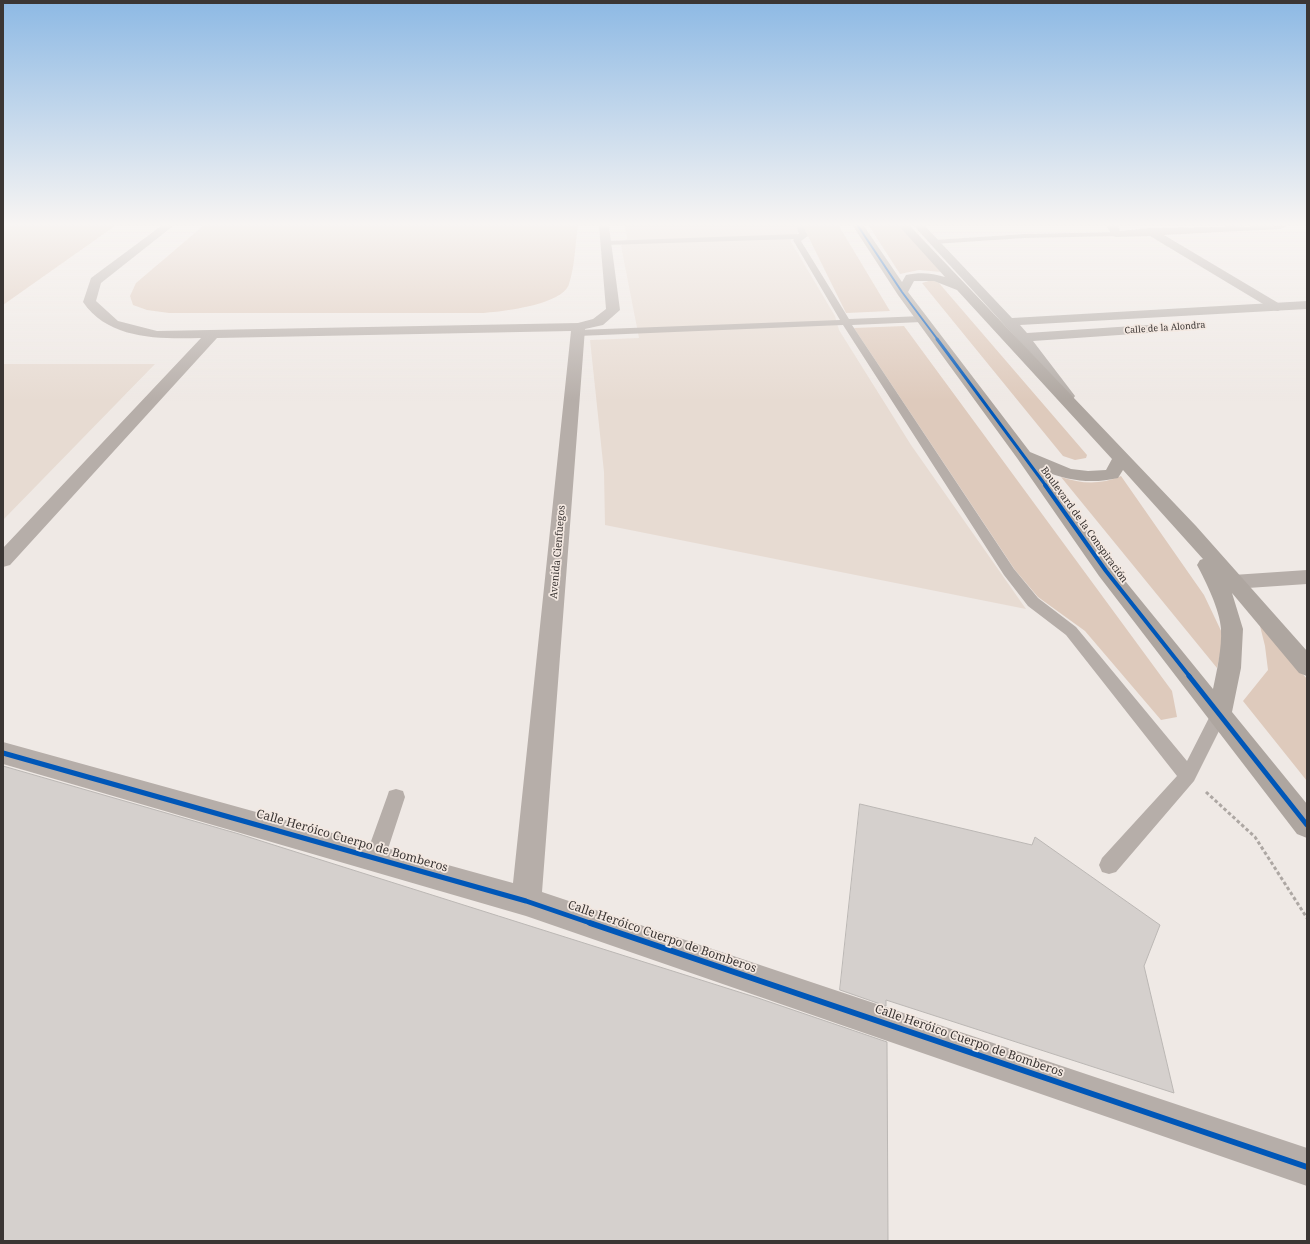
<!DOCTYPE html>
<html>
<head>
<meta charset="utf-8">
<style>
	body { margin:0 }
	#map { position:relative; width:1310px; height:1244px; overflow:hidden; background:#efe9e5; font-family:"Noto Serif",serif }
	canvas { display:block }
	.frame { position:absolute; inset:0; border:4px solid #3b3634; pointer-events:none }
</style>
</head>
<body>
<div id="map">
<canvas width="1310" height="1244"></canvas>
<div class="frame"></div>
</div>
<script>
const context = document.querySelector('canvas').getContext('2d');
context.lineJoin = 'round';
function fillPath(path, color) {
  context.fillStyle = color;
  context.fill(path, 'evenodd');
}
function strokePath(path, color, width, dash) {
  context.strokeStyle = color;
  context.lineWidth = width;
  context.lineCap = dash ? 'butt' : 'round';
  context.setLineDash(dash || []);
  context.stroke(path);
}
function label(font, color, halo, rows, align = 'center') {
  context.font = font + ' "Noto Serif",serif';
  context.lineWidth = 3.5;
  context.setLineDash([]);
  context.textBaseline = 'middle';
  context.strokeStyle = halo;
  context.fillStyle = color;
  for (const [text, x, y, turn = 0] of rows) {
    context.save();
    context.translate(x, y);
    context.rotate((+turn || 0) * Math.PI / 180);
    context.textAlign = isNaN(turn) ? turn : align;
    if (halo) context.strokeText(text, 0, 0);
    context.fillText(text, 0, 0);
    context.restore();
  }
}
const built = new Path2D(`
	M625 226H796L799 232 790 240 835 316 839 330 911 445 1026 609 605 525 604 472 590 340 639 338 621 246 627 238Z
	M3 364H155L3 520Z`);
const green = new Path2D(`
	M3 226H115L3 305Z
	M203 226H578C575 245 575 266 569 284 563 305 500 312 482 313H169L147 310 133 305 130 296 136 283Z
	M803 226H839L890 311 846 313Z
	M869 226H902L941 272 919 270 900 274Z
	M932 280 939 283 1087 455 1086 458 1075 460 1063 456 922 283Z
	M904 326 1172 691 1177 717 1161 720 1085 631 1038 597 1015 570 854 328Z
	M1121 476 1204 595 1224 637 1217 668 1061 477C1082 484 1100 485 1121 476Z
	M1259 622 1307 679V781L1243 701 1268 670 1265 646Z`);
const building = new Path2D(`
	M3 766 239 834 758 998 887 1042 888 1241H3Z
	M860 804 1032 845 1035 837 1160 925 1144 966 1174 1093 886 1000V1006L840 990Z`);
const path = new Path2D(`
	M1206 792 1255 837 1307 918`);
const lane = new Path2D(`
	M796 226H803L808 236 801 241 849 319 922 316 927 319 922 322 852 325 1014 569 1038 598 1076 627 1187 761 1214 708 1220 706 1226 708 1228 713 1194 781 1116 872 1109 874 1102 872 1099 865 1102 858 1177 776 1066 635 1028 606 1004 575 843 325 578 336 573 333 578 330 840 320 793 240 794 239 606 245 602 243 606 241 799 234Z
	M1116 232H1119V236L1025 238 934 244 930 242 934 240 1025 234Z
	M396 789 403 791 405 797 385 858 382 864 375 867 368 864 365 858 387 797 389 791Z`);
const street = new Path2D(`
	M161 226H173L101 283 96 301 118 321 157 331 578 323 593 319 606 309 599 226H609L620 310 603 325 585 329 542 892 1307 1148V1186L526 916 3 764V742L513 883 571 331 217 338 10 565 3 567V548L201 338C160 339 109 340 83 302L91 278Z
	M1107 226H1118L1120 231 1150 228 1286 226 1281 229 1164 235 1285 307 1278 311 1273 310 1150 236 1116 237 1112 236Z
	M1307 570V584L1233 589 1226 587 1223 582 1226 577 1233 575Z`);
const secondary = new Path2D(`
	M914 226H925L1012 318 1307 301V309L1020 325 1027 333 1148 325 1153 326 1155 329 1153 332 1148 333 1033 341 1075 396 1073 399H1061L1018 340Z`);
const primary = new Path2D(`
	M853 226H864L902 282 906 275C920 272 932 273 945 277L899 226H910L1196 526 1307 651V676L1299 673 1232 593 1243 629 1241 668 1232 712 1307 804V838L1297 834 1099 576 1017 458 898 295ZM914 281H934L957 290 1112 459 1106 470 1088 471 1071 469 1030 452 908 292ZM1123 470 1203 559 1200 560 1197 565C1206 582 1220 610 1221 629 1222 648 1217 670 1213 689L1113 566 1044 471C1068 481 1093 484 1118 478Z`);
const cyclewayFar4 = new Path2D(`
	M858 226 902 292 938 340`);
const cyclewayFar3 = new Path2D(`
	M937 339 1046 486`);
const cyclewayFar2 = new Path2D(`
	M1045 485 1106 571 1190 677`);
const cyclewayFar1 = new Path2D(`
	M1189 676 1307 825
	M3 753 526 901 593 924`);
const cycleway = new Path2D(`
	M590 923 1307 1167`);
const farStreetnames = [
	["Calle de la Alondra",1165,328,-4]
];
const streetNames = [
	["Boulevard de la Conspiración",1084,525,54],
	["Avenida Cienfuegos",558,552,-85]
];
const nearStreetnames = [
	["Calle Heróico Cuerpo de Bomberos",352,841,16],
	["Calle Heróico Cuerpo de Bomberos",662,937,19],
	["Calle Heróico Cuerpo de Bomberos",969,1041,19]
];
fillPath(built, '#e7dbd2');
fillPath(green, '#decabc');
fillPath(building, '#d5d0cd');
strokePath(building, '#bbb7b4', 1);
strokePath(path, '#ada7a3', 3, [3.5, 2.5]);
fillPath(lane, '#b6aea9');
fillPath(street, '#b6aea9');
fillPath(secondary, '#b5aea9');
fillPath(primary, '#aea6a0');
strokePath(cyclewayFar4, '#0057b8', 2);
strokePath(cyclewayFar3, '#0057b8', 3);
strokePath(cyclewayFar2, '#0057b8', 4);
strokePath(cyclewayFar1, '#0057b8', 5);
strokePath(cycleway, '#0057b8', 6);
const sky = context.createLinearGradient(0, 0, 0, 401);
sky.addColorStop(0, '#8db9e4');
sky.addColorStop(0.56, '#f8f5f3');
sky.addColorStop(1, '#f8f5f300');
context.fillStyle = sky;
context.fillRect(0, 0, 1310, 401);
label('9px', '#3b3634', '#f3e8e1', farStreetnames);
label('10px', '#3b3634', '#f3e8e1', streetNames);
label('12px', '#3b3634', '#f3e8e1', nearStreetnames);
</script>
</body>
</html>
